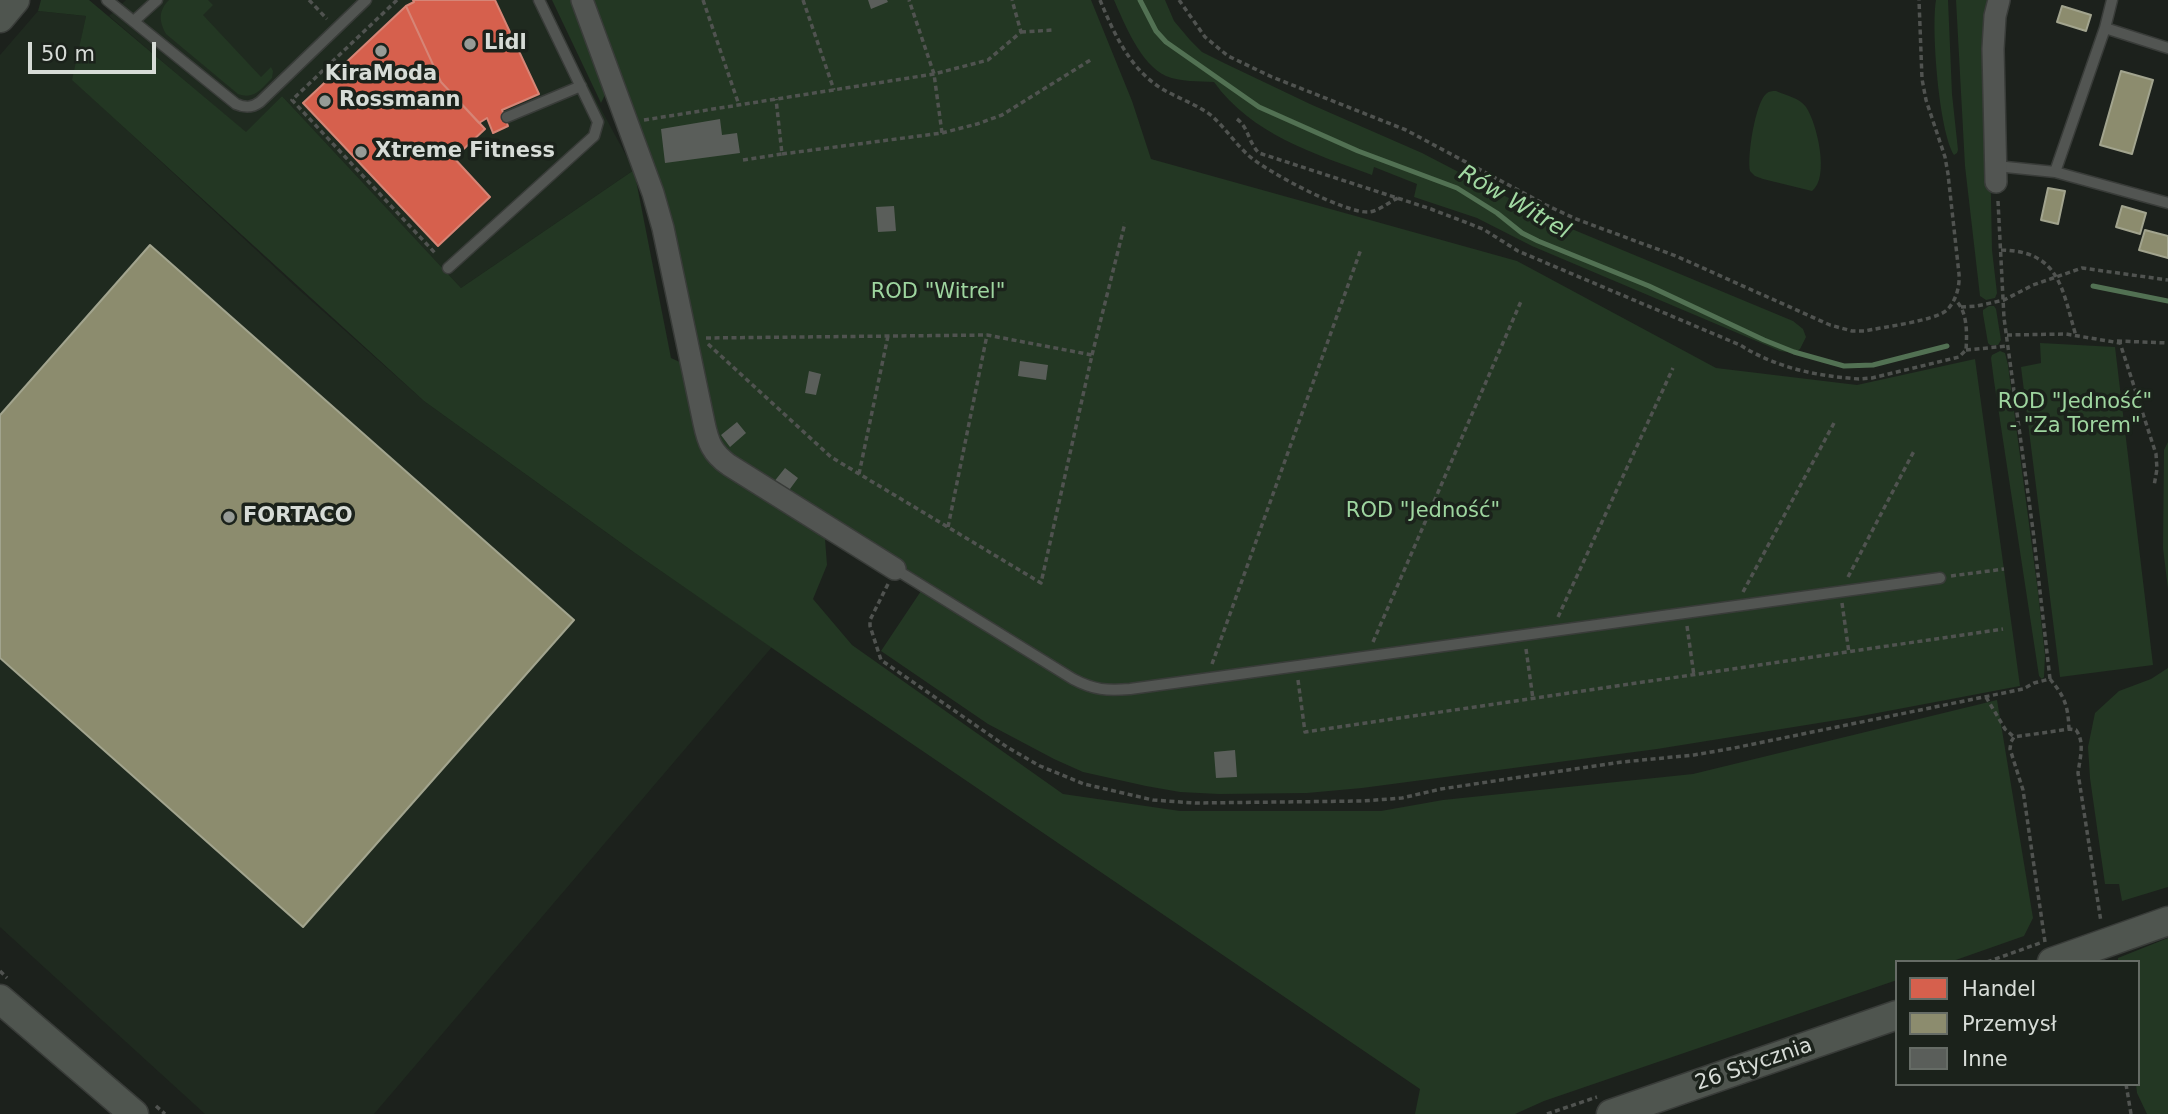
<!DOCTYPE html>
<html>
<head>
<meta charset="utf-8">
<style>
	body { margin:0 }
	#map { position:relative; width:2168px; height:1114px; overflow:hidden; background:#1c211c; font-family:"DejaVu Sans",sans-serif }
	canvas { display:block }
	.legend { position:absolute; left:1895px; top:960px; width:245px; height:126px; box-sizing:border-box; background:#1b221b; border:2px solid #666c66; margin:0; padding:9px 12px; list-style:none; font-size:21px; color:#d7dcd7 }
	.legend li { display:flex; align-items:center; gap:14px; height:35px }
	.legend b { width:35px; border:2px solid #666c66 }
	.scale { position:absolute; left:28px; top:42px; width:128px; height:32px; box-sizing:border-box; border:4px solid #d7dcd7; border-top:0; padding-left:9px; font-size:21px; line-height:24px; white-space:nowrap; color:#d7dcd7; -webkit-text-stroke:5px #1b221b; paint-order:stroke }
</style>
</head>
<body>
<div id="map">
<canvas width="2168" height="1114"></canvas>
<ul class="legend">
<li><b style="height:19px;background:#d6604d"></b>Handel</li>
<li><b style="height:19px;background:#8c8c6e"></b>Przemysł</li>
<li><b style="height:19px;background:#5a5e5a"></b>Inne</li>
</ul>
<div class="scale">50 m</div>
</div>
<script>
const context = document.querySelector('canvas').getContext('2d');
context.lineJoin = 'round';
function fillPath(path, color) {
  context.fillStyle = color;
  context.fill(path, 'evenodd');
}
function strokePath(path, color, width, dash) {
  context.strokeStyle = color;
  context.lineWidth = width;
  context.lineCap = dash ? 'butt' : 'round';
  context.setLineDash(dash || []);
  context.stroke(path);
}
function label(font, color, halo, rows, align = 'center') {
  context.font = font + ' "DejaVu Sans",sans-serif';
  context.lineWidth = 7;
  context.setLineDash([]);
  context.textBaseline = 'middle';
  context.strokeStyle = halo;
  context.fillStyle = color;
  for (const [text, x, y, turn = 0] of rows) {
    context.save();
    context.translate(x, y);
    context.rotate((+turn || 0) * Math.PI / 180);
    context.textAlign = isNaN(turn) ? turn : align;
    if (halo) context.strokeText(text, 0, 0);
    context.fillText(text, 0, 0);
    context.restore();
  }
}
const built = new Path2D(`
	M126 0H542L634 170 461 288 282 96 246 133 109 16Z
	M38 11 86 16 73 80 296 287 424 401 635 553 772 647 374 1114H205L0 927V55Z`);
const green = new Path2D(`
	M41 0H89L246 132 282 96 461 288 634 170 671 358 684 364 705 456 825 539 827 565 813 599 852 645 1063 794 1180 811H1381L1443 800 1693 774 1997 700 2033 918 2024 936 1950 962H1897V980L1544 1101 1515 1114H1415L1420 1089 824 684 635 553 424 401 72 80 86 16 38 11Z
	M169 0H208L213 5 203 15 261 77 271 67 273 71 272 78C261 89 254 100 238 94L166 34C159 21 158 11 169 0Z
	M552 0H575L608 89 601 103Z
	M586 0H1091L1132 101 1151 159 1517 261 1716 368 1857 385 1975 359 2020 686 1856 717 1657 749 1362 788 1307 793 1219 794 1180 792 1146 786 1083 772 1054 759 988 724 881 651 927 582 770 483 740 462 711 430Z
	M1114 0H1165L1174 21 1190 40 1202 52 1224 63 1310 104 1422 153 1555 222 1793 321 1803 329 1806 337 1800 349 1793 353 1780 351 1532 246 1477 218 1414 197 1417 184 1374 167 1372 175C1315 154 1251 134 1214 82 1199 81 1180 82 1166 76 1141 65 1124 23 1114 0Z
	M1936 0H1948L1952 94 1958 150 1957 153 1954 155C1939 131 1931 29 1936 0Z
	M1956 0H1993L1988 44 1992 250 1997 293 1995 298 1986 300 1980 296 1965 166Z
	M1776 91C1785 95 1800 98 1806 107 1817 123 1830 178 1812 191L1763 179 1755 176 1750 171C1747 157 1755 104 1766 94 1769 91 1772 91 1776 91Z
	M1989 306H1994L1996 309 2001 340 1998 345H1990L1988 343 1983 314V310Z
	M2040 343 2115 347 2153 665 2060 677 2021 367 2041 363Z
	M2000 351 2005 353 2008 365 2038 592 2045 655 2044 677 2042 679 2039 676 1994 381 1991 358 1992 355Z
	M2168 442V589L2163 548 2164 450Z
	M2168 668V887L2122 901 2119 884H2105L2090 778 2088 747 2095 713 2119 691 2151 679Z
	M2168 938V1114H2147L2137 1093 2136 1084H2138V962H2118V958Z`);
const shops = new Path2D(`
	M413 0H495L539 94 502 110 508 126 493 133 487 118 479 123 441 82 406 6 414 2Z
	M406 6 441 82 485 129 454 158 490 197 438 246 303 103Z`);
const industry = new Path2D(`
	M2062 6 2091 15 2086 31 2057 22Z
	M2121 71 2153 80 2132 154 2100 145Z
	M2048 188 2065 191 2058 224 2041 220Z
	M2122 206 2146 213 2140 234 2116 227Z
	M2145 230 2168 236V258L2139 250Z
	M150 245 574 620 303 927 0 658V415Z`);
const stream = new Path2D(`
	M1140 0 1156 31 1166 42 1259 107 1358 151 1457 188 1497 213 1522 233 1538 241 1649 286 1764 340 1794 352 1844 366 1873 365 1947 346
	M2093 286 2168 301`);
const building = new Path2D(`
	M868 0H887L888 2 871 9Z
	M720 119 722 135 737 133 740 153 665 163 661 129Z
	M894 206 896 231 878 232 876 207Z
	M1020 361 1048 365 1046 380 1018 376Z
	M809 371 821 374 816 395 805 393Z
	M737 422 746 433 730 447 721 435Z
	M785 468 798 478 787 493 773 483Z
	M1235 750 1237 777 1216 778 1214 752Z`);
const path = new Path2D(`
	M309 0 327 19
	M397 0 292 100 435 253
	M703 0 739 105
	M803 0 834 90
	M1100 0C1114 34 1131 71 1164 90 1180 99 1198 105 1212 116 1225 128 1235 143 1248 155 1265 171 1346 214 1369 212 1379 211 1389 202 1398 198
	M1179 0 1205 37 1228 56 1272 77 1406 130 1546 205 1576 219 1676 256 1830 325 1852 331H1865C1882 327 1935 321 1947 310 1956 301 1960 286 1959 274L1948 174 1945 157 1926 100 1922 79 1919 0
	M1021 32 1053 30
	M1237 119C1249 128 1248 142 1259 153L1431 209 1483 229 1518 251 1740 345C1777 368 1816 376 1859 379L1872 378 1959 357 1966 350C1967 334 1968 310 1954 299
	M644 120 934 74 988 60 1021 32 1012 0
	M942 133 977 124 1002 115 1092 59
	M782 154 942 133 934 74 909 0
	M743 160 782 154 776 99
	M1998 201 2004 318 2033 530 2050 679
	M2001 250C2060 251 2062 289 2076 336
	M1961 307 1977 306 2004 300 2033 285 2082 268 2168 280
	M2007 335 2066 334 2120 343 2156 454 2157 469 2154 486
	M706 338 987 335 1092 355 1041 583 831 457 708 344
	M2117 341 2168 343
	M1966 350 2008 346
	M1092 355 1125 223
	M859 474 888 336
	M948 527 987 335
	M1951 576 2004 569
	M1848 577 1914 451
	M888 584 870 620V626L881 660 1007 747 1040 766 1084 784 1153 800 1195 803 1363 801 1402 798 1441 789 1622 762 1694 755 1734 748 2023 689 2034 683 2050 679C2065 697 2068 706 2069 729
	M1743 592 1834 423
	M1842 603 1849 653
	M1558 617 1673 368
	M1687 626 1694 676
	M1373 642 1522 299
	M1526 649 1533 699
	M1212 664 1361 249
	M1298 680 1305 732 2003 629
	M1986 697 2005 729 2014 737
	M2045 942 2023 790 2010 749 2011 742 2014 737 2069 729 2076 730C2085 742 2080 758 2078 773L2101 922
	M1987 962 2040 943
	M0 971 7 978
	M2126 1084 2131 1114
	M156 1106 165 1114
	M1547 1114 1597 1097`);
const lane = new Path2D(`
	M107 0 236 104C245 108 252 108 260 102L366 0
	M134 21 157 0
	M2105 28 2168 48
	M507 117 581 86
	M1996 166 2055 172 2168 203
	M2055 172 2105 28 2112 0
	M448 268 594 136 598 122 539 0
	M895 569 1073 679C1094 690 1107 691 1130 689L1940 578`);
const street = new Path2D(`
	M582 0 653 193 663 228 704 423C708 442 712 453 729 465L895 569
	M1996 182 1993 49 1995 16 1999 0`);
const secondary = new Path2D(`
	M0 18 15 0
	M2052 962 2168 921
	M0 999 134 1114
	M1611 1114 1897 1015`);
const markers = [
	[470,44,7,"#969b96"],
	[381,51,7,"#969b96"],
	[325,101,7,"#969b96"],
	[361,152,7,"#969b96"],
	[229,517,7,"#969b96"]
];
const poiNames = [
	["Lidl",484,44],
	["KiraModa",381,75,"center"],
	["Rossmann",339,101],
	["Xtreme Fitness",375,152],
	["FORTACO",243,517]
];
const parkNames = [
	["ROD \"Witrel\"",938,293],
	["ROD \"Jedność\"",2075,403],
	["- \"Za Torem\"",2075,427],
	["ROD \"Jedność\"",1423,512]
];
const streetNames = [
	["26 Stycznia",1754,1065,-19]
];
const waterNames = [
	["Rów Witrel",1514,203,30]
];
fillPath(built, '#1f2a1f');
fillPath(green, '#233723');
fillPath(shops, '#d6604d');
strokePath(shops, '#d68576', 2);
fillPath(industry, '#8c8c6e');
strokePath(industry, '#a2a48e', 2);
strokePath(stream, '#527153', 5);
fillPath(building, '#5a5e5a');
strokePath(lane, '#393c39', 13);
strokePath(street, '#393c39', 24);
strokePath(secondary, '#393c39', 31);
strokePath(path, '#505350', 3.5, [5, 3.5]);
strokePath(lane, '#525552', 10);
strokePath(street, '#525552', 21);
strokePath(secondary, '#4f554f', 28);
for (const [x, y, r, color] of markers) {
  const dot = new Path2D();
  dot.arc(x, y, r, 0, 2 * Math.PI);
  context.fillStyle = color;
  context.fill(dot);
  strokePath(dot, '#1b221b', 2.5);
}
label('bold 21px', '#d7dcd7', '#1b221b', poiNames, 'left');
label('21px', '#9ed59f', '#1b221b', parkNames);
label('21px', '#d7dcd7', '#1b221b', streetNames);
label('italic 23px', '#a1d9a2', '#1b221b', waterNames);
</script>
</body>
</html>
